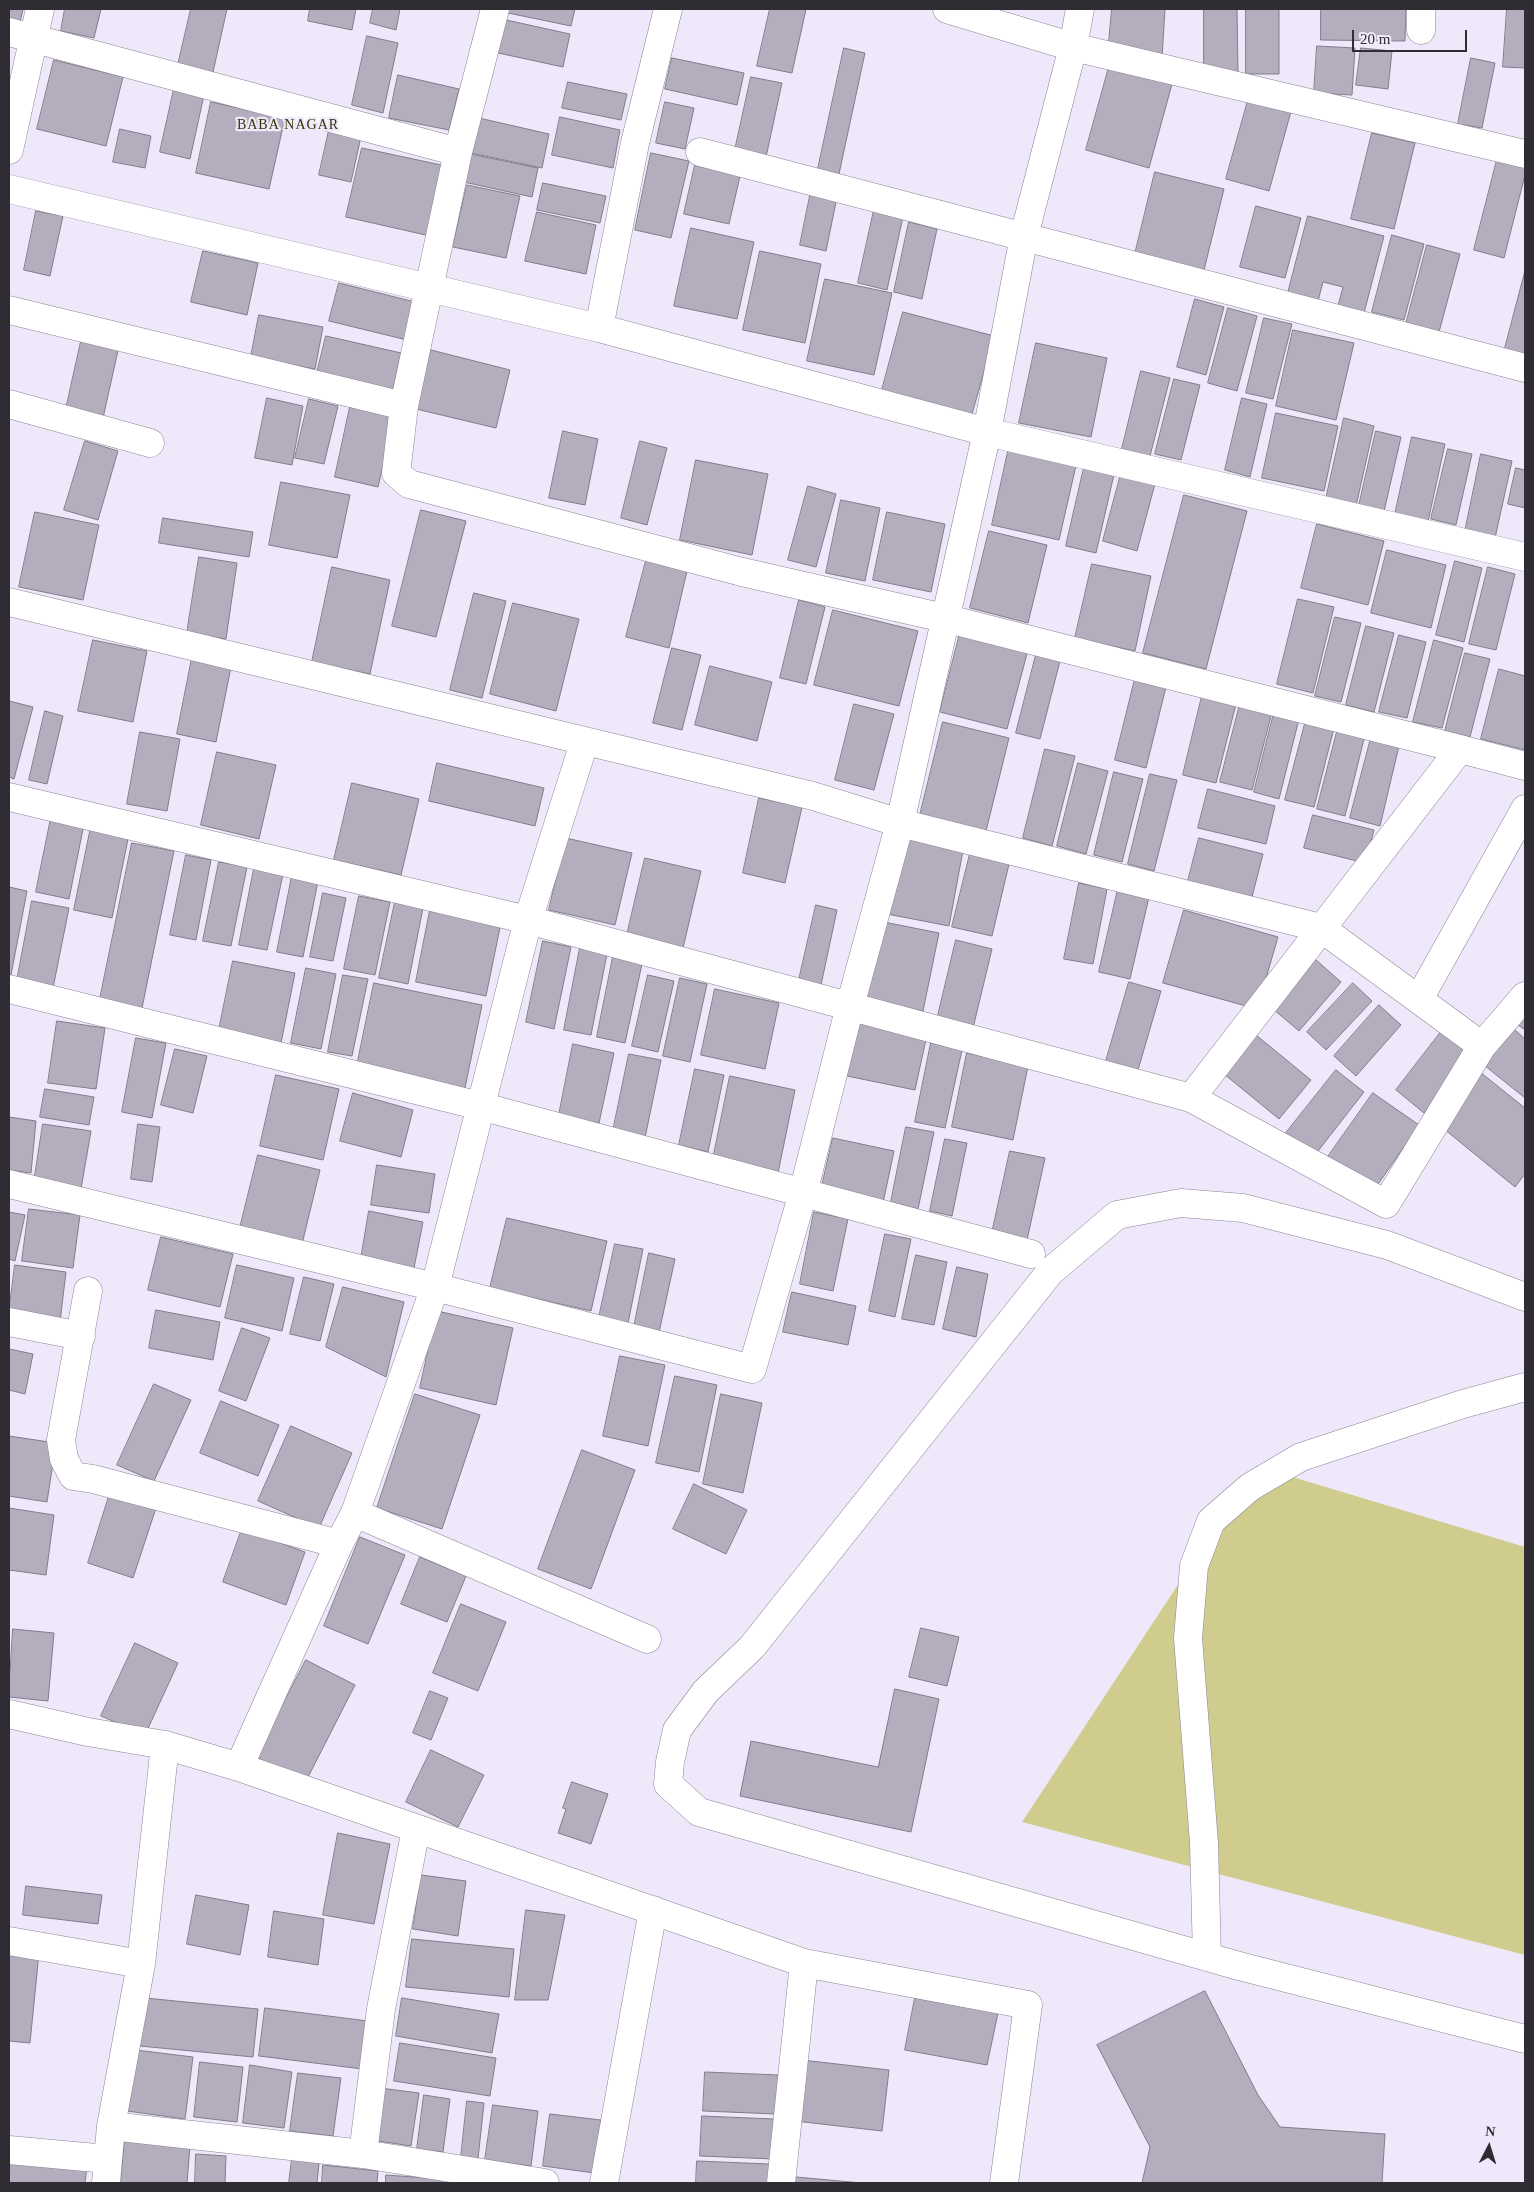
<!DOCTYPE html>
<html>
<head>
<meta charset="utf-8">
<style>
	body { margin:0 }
	#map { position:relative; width:1534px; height:2192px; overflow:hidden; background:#efe8fa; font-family:"Times New Roman",serif }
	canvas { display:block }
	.frame { position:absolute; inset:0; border:10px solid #2f2d33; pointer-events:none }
	.north { position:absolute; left:1464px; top:2122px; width:50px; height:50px; -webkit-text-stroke:4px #efe8fa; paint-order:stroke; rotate:5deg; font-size:14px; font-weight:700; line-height:20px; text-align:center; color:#2f2d33 }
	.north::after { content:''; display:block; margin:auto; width:18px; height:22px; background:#2f2d33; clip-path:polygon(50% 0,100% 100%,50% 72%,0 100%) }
	.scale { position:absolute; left:1352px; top:30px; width:115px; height:22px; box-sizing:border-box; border:2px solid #2f2d33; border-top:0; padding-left:6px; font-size:15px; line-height:18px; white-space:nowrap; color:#2f2d33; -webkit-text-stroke:4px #efe8fa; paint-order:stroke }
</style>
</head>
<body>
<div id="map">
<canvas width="1534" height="2192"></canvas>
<div class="frame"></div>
<div class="north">N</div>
<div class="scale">20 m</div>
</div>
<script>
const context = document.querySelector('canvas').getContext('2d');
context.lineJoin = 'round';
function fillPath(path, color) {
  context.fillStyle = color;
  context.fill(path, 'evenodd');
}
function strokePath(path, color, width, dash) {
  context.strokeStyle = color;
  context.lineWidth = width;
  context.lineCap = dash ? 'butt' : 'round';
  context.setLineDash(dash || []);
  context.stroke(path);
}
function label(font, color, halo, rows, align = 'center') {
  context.font = font + ' "Times New Roman",serif';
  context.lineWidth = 4.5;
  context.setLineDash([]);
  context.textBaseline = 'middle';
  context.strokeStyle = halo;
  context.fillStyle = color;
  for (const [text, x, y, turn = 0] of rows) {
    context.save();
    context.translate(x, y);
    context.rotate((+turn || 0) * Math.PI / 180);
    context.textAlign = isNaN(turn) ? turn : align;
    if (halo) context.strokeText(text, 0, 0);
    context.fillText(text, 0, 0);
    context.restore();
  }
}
const green = new Path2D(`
	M1256 1466 1525 1547V1955L1022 1822Z`);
const building = new Path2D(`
	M9 9H23L20 23 9 21Z
	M65 9H101L94 38 61 31Z
	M191 9H227L213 72 178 65Z
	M310 9H356L352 30 308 21Z
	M373 9H400L396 30 370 23Z
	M504 9H575L571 26 503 12Z
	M770 9H806L792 73 757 66Z
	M1112 9H1165L1162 58 1108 53Z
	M1204 9H1237L1238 73 1204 74Z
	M1246 9H1279V74H1246Z
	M1321 9H1406L1405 41 1321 40Z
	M1507 9H1525V68L1503 67Z
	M497 18 570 34 563 67 489 51Z
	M367 36 398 43 383 113 352 105Z
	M1317 46 1355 48 1352 95 1314 93Z
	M844 48 865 53 839 174 818 169Z
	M1361 48 1392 51 1388 89 1356 85Z
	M672 58 744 73 737 105 665 89Z
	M1471 58 1495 63 1482 128 1458 124Z
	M54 60 123 77 106 146 37 129Z
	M1109 67 1172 84 1149 168 1086 150Z
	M398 75 459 89 449 130 389 118Z
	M751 77 782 83 766 157 735 150Z
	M568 82 627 94 621 120 562 108Z
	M174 89 204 95 190 159 160 152Z
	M1249 97 1292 108 1269 191 1226 179Z
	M211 102 285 118 269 189 196 173Z
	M665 102 694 108 685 149 656 143Z
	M560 117 620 130 613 168 552 155Z
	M479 118 549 134 542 168 471 153Z
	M330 126 362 132 351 182 319 175Z
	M120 129 151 136 145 168 113 162Z
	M1372 133 1415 143 1394 229 1351 219Z
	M362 148 446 166 430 236 346 217Z
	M465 153 538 168 532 197 459 181Z
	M651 153 689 161 671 238 635 230Z
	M1497 160 1525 168V175L1504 258 1474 250Z
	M695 165 740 176 729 224 684 214Z
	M1155 172 1224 189 1204 270 1135 254Z
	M543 183 606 196 600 223 537 210Z
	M467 185 520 196 506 258 453 247Z
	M811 191 837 197 826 251 800 245Z
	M1256 206 1301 218 1285 278 1240 267Z
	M874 210 903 217 887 290 858 283Z
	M36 211 63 216 50 276 24 270Z
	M537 212 596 225 586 274 525 261Z
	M1308 216 1384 236 1364 313 1338 306 1343 287 1323 282 1318 301 1288 293Z
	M909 222 937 229 922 299 894 292Z
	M691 228 754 242 737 319 674 306Z
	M1392 235 1424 244 1404 320 1372 312Z
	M1427 245 1460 254 1439 332 1406 324Z
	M203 251 258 263 247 315 191 302Z
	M760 251 821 264 805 343 743 330Z
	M1525 271V358L1504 352Z
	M825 279 892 293 874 375 807 361Z
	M339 283 415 302 407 340 329 321Z
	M1195 299 1224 307 1206 375 1177 367Z
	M1228 308 1257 316 1237 391 1208 383Z
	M903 312 994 336 972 414 882 390Z
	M259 315 323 327 315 369 251 357Z
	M1264 318 1292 324 1273 399 1246 393Z
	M1293 330 1354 343 1336 420 1276 406Z
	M326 336 401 353 392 394 316 377Z
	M82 337 119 346 103 418 66 409Z
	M1036 343 1107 358 1091 437 1019 423Z
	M431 350 510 370 496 428 416 409Z
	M1141 371 1170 378 1150 456 1122 449Z
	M1174 379 1200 385 1181 460 1155 454Z
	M267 398 303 406 292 465 255 458Z
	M1242 398 1267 404 1250 477 1225 470Z
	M309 399 338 406 324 464 295 458Z
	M350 407 394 417 378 487 335 477Z
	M1276 413 1338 426 1324 491 1262 478Z
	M1344 418 1374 426 1356 506 1326 499Z
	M563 431 598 439 585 505 549 498Z
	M1376 431 1401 437 1383 516 1358 510Z
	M1412 437 1445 444 1427 526 1394 519Z
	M85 441 118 451 98 520 64 510Z
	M640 441 667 448 647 525 621 518Z
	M1009 447 1077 461 1059 540 992 525Z
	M1448 449 1472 454 1456 525 1431 519Z
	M1481 454 1512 461 1495 538 1465 532Z
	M1086 459 1116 466 1096 553 1066 546Z
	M696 460 768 474 752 555 680 540Z
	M1516 468 1525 470V508L1508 504Z
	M1122 470 1156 480 1137 551 1103 541Z
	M281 482 350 495 337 558 269 545Z
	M808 486 836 494 816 567 788 560Z
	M1184 495 1247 511 1206 669 1143 653Z
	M841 500 880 508 865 581 826 573Z
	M421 510 466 521 436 637 392 626Z
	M35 512 99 525 83 600 19 587Z
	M887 512 945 524 931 592 873 580Z
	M163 518 253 532 249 557 159 543Z
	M1317 524 1384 541 1368 605 1301 588Z
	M989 531 1047 545 1028 623 970 608Z
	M1387 550 1446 565 1431 628 1371 613Z
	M199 557 237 563 226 639 187 633Z
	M647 557 688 567 669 648 626 637Z
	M1455 561 1482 568 1464 642 1436 635Z
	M1092 564 1151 576 1135 651 1075 638Z
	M332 567 390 580 370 674 312 662Z
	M1488 567 1515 574 1496 650 1469 644Z
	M474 593 506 601 482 698 450 690Z
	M1298 599 1334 607 1313 693 1277 684Z
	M799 600 825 607 806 684 780 678Z
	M513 603 579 619 556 711 490 694Z
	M833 610 918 631 899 706 814 685Z
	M1335 617 1361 623 1341 702 1315 696Z
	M1366 626 1394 633 1374 712 1346 705Z
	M960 633 1028 650 1007 729 940 712Z
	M1399 635 1426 642 1407 718 1379 712Z
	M93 640 147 651 133 722 78 711Z
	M1434 640 1463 648 1442 728 1413 722Z
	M672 648 701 655 682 730 653 723Z
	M1465 653 1490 659 1470 737 1445 731Z
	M1036 655 1060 661 1040 739 1016 733Z
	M192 658 231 667 216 742 177 734Z
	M710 666 772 682 757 741 695 725Z
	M1499 669 1525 676V750L1481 739Z
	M1135 679 1166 687 1146 768 1115 760Z
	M1202 696 1236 704 1216 783 1183 775Z
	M9 701 33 707 14 779 9 777Z
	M854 704 894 714 874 790 835 780Z
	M1240 704 1272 712 1252 790 1220 782Z
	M45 711 63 716 47 784 29 780Z
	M1274 713 1299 719 1279 799 1254 792Z
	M1306 720 1334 728 1314 807 1285 800Z
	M943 722 1009 738 986 831 920 815Z
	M1338 728 1365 735 1345 816 1317 809Z
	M140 732 180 739 167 811 127 804Z
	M1371 738 1399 746 1380 826 1350 818Z
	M1045 749 1075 756 1052 846 1023 838Z
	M217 752 276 765 259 839 201 825Z
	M437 763 544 788 535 826 429 801Z
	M1078 763 1108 771 1086 854 1057 846Z
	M1114 772 1143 779 1122 862 1094 855Z
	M1150 774 1177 780 1154 871 1128 864Z
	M352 783 419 799 401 875 334 860Z
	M1208 789 1275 806 1266 844 1198 828Z
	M759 798 802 807 785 883 743 873Z
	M1313 815 1374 830 1365 863 1304 848Z
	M51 818 84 824 69 899 36 892Z
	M91 827 129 834 112 918 74 910Z
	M902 834 964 845 949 926 887 914Z
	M566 838 632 853 615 925 549 910Z
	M1199 838 1263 854 1252 897 1188 881Z
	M132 843 174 851 142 1008 100 999Z
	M970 854 1009 864 992 936 952 927Z
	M186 855 211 860 196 940 170 935Z
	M645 858 701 871 683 948 627 935Z
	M219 862 247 867 231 946 203 941Z
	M254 869 283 874 267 950 239 945Z
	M292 876 318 881 303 957 277 952Z
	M1079 883 1107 889 1093 964 1064 959Z
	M9 887 27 891 11 975 9 974Z
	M1118 889 1149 897 1130 979 1099 972Z
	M323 893 346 898 333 961 310 957Z
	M359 896 390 902 375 975 344 969Z
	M32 901 69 908 53 988 17 981Z
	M395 902 423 908 408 984 379 978Z
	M431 905 502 918 486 996 416 982Z
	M816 905 837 910 821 985 799 980Z
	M1184 910 1278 937 1257 1009 1163 983Z
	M879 921 939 933 923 1011 864 999Z
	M956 940 992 949 973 1028 937 1020Z
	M543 941 571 947 554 1029 526 1022Z
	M580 948 607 954 591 1035 564 1030Z
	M613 957 642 964 625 1043 597 1037Z
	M1315 959 1341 982 1299 1031 1273 1009Z
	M233 961 295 973 281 1043 219 1030Z
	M306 968 336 974 321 1049 291 1043Z
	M343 975 368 979 352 1056 328 1052Z
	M648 975 674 981 658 1052 632 1046Z
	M680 978 707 984 690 1062 663 1056Z
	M1129 982 1161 991 1138 1070 1106 1061Z
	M374 983 482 1005 465 1088 357 1066Z
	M1353 983 1372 1001 1326 1050 1307 1032Z
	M715 989 779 1003 765 1069 701 1055Z
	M1379 1005 1401 1025 1356 1076 1334 1056Z
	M1525 1016V1030L1518 1025Z
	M57 1021 105 1028 96 1089 48 1083Z
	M859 1021 927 1035 915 1090 847 1076Z
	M1444 1028 1473 1050 1424 1113 1396 1090Z
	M1514 1029 1525 1039V1098L1484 1065Z
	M1256 1035 1311 1080 1279 1119 1224 1074Z
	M136 1038 166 1043 152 1118 122 1112Z
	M931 1043 962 1050 945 1128 915 1122Z
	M573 1044 614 1053 599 1123 559 1115Z
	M175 1049 207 1056 193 1113 161 1105Z
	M967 1053 1028 1066 1013 1140 952 1127Z
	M629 1054 661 1060 645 1138 613 1131Z
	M695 1069 724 1075 708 1152 679 1145Z
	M1336 1070 1364 1092 1311 1160 1282 1138Z
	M1480 1072 1525 1108V1174L1515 1187 1438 1124Z
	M276 1075 339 1089 323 1160 260 1146Z
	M730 1076 795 1090 778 1173 713 1159Z
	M45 1089 94 1097 89 1125 40 1117Z
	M353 1093 413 1110 401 1157 340 1141Z
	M1373 1093 1419 1125 1374 1190 1327 1158Z
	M9 1117 36 1121 31 1173 9 1170Z
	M43 1124 91 1131 81 1189 34 1182Z
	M138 1124 160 1127 152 1182 131 1179Z
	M906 1127 934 1132 918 1209 891 1202Z
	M833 1138 894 1151 883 1203 821 1190Z
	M945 1139 967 1143 952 1216 930 1211Z
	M1010 1151 1045 1158 1027 1240 992 1233Z
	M258 1155 320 1170 302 1244 240 1228Z
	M377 1165 435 1174 429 1213 371 1205Z
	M29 1209 80 1215 73 1268 22 1261Z
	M369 1211 423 1222 414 1268 361 1259Z
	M9 1212 25 1215 15 1261 9 1259Z
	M814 1212 848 1219 833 1291 800 1284Z
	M507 1218 607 1241 591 1311 490 1288Z
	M885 1234 911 1239 895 1317 869 1311Z
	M161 1237 233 1254 220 1307 148 1290Z
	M615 1244 643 1249 627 1328 598 1322Z
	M649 1253 675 1259 658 1337 633 1332Z
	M916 1255 947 1262 934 1325 902 1319Z
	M15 1265 66 1272 60 1322 9 1313Z
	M237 1265 294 1278 282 1331 225 1318Z
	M957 1267 988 1274 976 1337 943 1329Z
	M304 1277 334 1284 320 1341 290 1334Z
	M343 1287 404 1302 386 1377 326 1347Z
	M792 1292 856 1306 848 1345 783 1332Z
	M156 1310 220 1322 213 1360 149 1348Z
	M437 1311 513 1328 496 1405 420 1388Z
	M242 1328 270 1338 246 1401 219 1391Z
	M9 1349 33 1354 25 1394 9 1390Z
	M620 1356 665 1365 648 1446 603 1436Z
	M675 1376 717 1385 699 1472 656 1463Z
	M154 1384 191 1400 154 1481 117 1465Z
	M415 1394 480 1415 442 1529 377 1508Z
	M721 1394 762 1403 743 1493 703 1484Z
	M221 1401 279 1425 258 1476 200 1453Z
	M291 1426 352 1453 319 1528 258 1501Z
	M9 1436 56 1443 47 1502 9 1496Z
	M582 1450 635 1470 591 1589 538 1569Z
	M694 1484 747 1510 726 1554 673 1529Z
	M110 1493 156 1508 133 1578 88 1563Z
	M9 1508 54 1515 46 1575 9 1570Z
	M242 1529 305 1552 286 1605 223 1582Z
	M360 1537 405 1555 368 1644 324 1626Z
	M420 1557 466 1576 447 1622 401 1604Z
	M461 1604 506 1622 478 1691 433 1673Z
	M921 1628 959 1637 947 1686 909 1677Z
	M13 1629 54 1633 48 1701 9 1697Z
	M135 1643 178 1663 145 1735 101 1716Z
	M306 1660 355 1685 305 1783 256 1757Z
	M895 1689 939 1699 911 1832 740 1796 751 1741 878 1767Z
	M430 1691 448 1698 431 1740 413 1733Z
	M431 1750 484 1775 458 1827 406 1802Z
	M572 1782 608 1794 591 1844 558 1833 566 1809 563 1808Z
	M338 1833 390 1844 374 1924 323 1915Z
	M421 1875 466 1881 458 1936 413 1929Z
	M26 1886 102 1895 98 1924 23 1915Z
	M196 1895 249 1905 240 1955 187 1944Z
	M526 1910 565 1915 548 2000H515Z
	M274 1911 324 1919 318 1965 268 1957Z
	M412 1939 514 1949 509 1997 406 1987Z
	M9 1951 39 1953 30 2043 9 2041Z
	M1205 1991 1258 2095 1280 2127 1385 2134 1382 2183H1142L1150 2147 1097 2045Z
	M145 1998 258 2009 253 2057 140 2046Z
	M402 1998 499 2014 492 2053 396 2036Z
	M915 1998 998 2013 987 2065 905 2050Z
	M265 2008 368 2021 362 2069 259 2056Z
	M400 2043 496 2058 490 2096 394 2081Z
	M136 2050 193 2057 185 2119 127 2111Z
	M802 2060 889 2070 882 2131 795 2121Z
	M200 2062 243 2067 237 2122 194 2117Z
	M250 2065 292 2072 284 2128 243 2123Z
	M705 2072 778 2075 776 2114 703 2111Z
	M298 2073 341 2078 333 2136 290 2131Z
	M380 2088 419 2093 411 2146 372 2140Z
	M424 2095 450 2099 443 2152 417 2149Z
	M467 2101 484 2103 477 2168 460 2167Z
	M493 2105 538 2111 531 2166 485 2160Z
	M550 2114 601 2120 594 2173 543 2166Z
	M702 2116 774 2119 773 2159 700 2156Z
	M125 2138 190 2145 187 2183H121Z
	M196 2154 226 2156 225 2183H195Z
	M292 2159 319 2163 317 2183H289Z
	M9 2160 87 2166 85 2183H9Z
	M697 2161 769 2164 768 2183H696Z
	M323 2165 378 2171 377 2183H322Z
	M386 2175 442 2179V2183H386Z
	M796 2177 862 2183H795Z`);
const minor = new Path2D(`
	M947 9 1073 47 1525 154
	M1421 9V30
	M9 32 458 152 404 406 9 310
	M9 150 40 9
	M458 152 495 9
	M700 152 1525 368
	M9 189 599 328 987 432 1525 557
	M599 328 635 143 668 9
	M9 404 150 443
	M404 406 396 473 409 484 742 572 944 618 1460 749 1191 1098
	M9 602 813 796 900 823 1321 928 1482 1046
	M1460 749 1525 766
	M9 797 528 920 1191 1098 1386 1204 1482 1046 1525 996
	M9 989 480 1106 1031 1254
	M1419 999 1525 809
	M9 1184 435 1287 752 1369 803 1193 850 1006 900 823 987 432 1024 236 1073 47 1080 9
	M88 1291 61 1440 64 1459 73 1476 93 1479 339 1544
	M1525 1297 1387 1245 1243 1208 1181 1203 1117 1215 1050 1272 752 1647 706 1691 677 1730 670 1762 668 1784 699 1812 1239 1966 1525 2039
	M9 1322 81 1336
	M355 1513 647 1639
	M9 1714 88 1732 165 1745 239 1767 804 1963 1028 2005 1004 2183
	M239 1767 339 1544 355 1513 435 1287 528 920 584 743
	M9 1941 141 1964
	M1207 1957 1204 1843 1188 1638 1194 1566 1211 1521 1250 1487 1301 1457 1463 1404 1525 1387
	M111 2126 363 2154 545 2183
	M9 2150 107 2159
	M363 2154 381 2009 416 1829
	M106 2183 111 2126 141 1964 165 1745
	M604 2183 653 1910
	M781 2183 804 1963`);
const neighbourhoodNames = [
	["BABA NAGAR",288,125]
];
fillPath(green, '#cfcc8e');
fillPath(building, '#b3adbd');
strokePath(building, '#817c8b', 1);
strokePath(minor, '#8a8494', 29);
strokePath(minor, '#fff', 28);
context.letterSpacing = '1px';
label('14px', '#343106', '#efe8fa', neighbourhoodNames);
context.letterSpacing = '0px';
</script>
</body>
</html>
